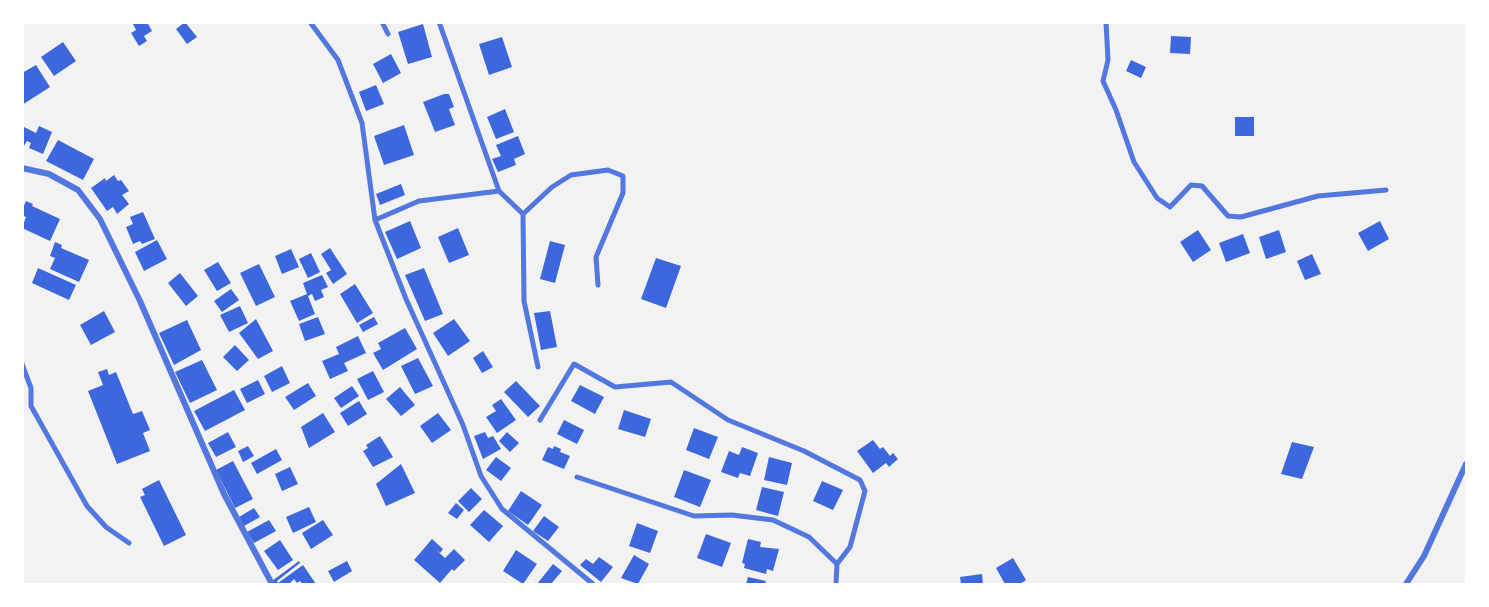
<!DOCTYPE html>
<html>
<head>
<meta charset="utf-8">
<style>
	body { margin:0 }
	#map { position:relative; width:1489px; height:607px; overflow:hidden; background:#f2f2f2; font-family:Inter,sans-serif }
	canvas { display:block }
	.frame { position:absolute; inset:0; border:24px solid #fff; pointer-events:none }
</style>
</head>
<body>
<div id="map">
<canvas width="1489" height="607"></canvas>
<div class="frame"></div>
</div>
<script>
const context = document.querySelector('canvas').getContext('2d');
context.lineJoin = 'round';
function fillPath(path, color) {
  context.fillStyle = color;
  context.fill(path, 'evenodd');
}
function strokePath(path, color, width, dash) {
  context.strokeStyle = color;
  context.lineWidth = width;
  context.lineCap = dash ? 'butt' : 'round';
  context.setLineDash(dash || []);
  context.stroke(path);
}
const building = new Path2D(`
	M132 22H147L152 31 144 36 147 41 139 46 131 33 136 30Z
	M185 22 197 37 187 44 176 29Z
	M423 24 432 57 408 64 398 32Z
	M1171 36 1191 37 1190 54 1170 53Z
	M502 37 512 67 489 75 479 44Z
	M63 42 76 61 54 76 41 57Z
	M391 54 401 73 383 83 373 64Z
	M1131 60 1146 67 1141 78 1126 71Z
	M36 65 50 87 22 105V73Z
	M376 85 384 104 366 111 359 92Z
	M444 94H449L454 107 449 109 455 125 435 132 423 102Z
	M505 109 514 132 496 139 487 117Z
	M1235 117H1254V136H1235Z
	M404 125 414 155 384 165 374 136Z
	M22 126 36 133 39 126 52 132 43 154 29 148 31 143 27 141 22 149Z
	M518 136 525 154 514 159 516 165 498 172 492 159 501 156 496 145Z
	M58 140 94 159 83 180 46 161Z
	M114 175 118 181 121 180 129 191 122 195 129 204 117 214 113 207 107 211 91 188 105 178 106 181Z
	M401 184 405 195 380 205 376 194Z
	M26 201 33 204 32 206 60 219 50 241 22 228 26 217 22 215V210Z
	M143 212 155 239 142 244 140 241 133 244 126 227 133 224 130 217Z
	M410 221 421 248 397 259 385 232Z
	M1380 221 1389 239 1368 251 1358 233Z
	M458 228 469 255 449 263 438 237Z
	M1198 230 1211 250 1193 262 1180 242Z
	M1279 230 1286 252 1266 259 1259 237Z
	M1243 234 1250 253 1226 262 1219 243Z
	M157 240 167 259 144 271 135 252Z
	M550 241 565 245 555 283 540 279Z
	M55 242 62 245 61 248 89 260 79 282 50 269 55 258 50 256Z
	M330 248 347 274 333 284 326 273 331 270 321 254Z
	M291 249 299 267 282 274 275 256Z
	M311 253 320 272 308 278 299 259Z
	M1312 254 1321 274 1305 280 1297 261Z
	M656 258 681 266 666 308 641 299Z
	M218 262 231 283 217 291 204 270Z
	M259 264 275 297 256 306 240 273Z
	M38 268 76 285 69 300 32 283Z
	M424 268 443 314 425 321 405 275Z
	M180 273 198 296 186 306 168 283Z
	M322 275 328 287 321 290 324 297 315 301 312 294 308 296 315 314 299 321 290 301 307 294 303 283Z
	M355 284 373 313 357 323 340 294Z
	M231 289 239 300 222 312 214 301Z
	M240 306 248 323 229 332 220 315Z
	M104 311 115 332 91 345 80 325Z
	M550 311 557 347 541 350 534 313Z
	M318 317 325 334 305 341 299 324Z
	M374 317 378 324 363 332 359 325Z
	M256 319 273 351 258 359 239 333Z
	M454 319 470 341 448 356 433 333Z
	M187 320 201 350 174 365 159 333Z
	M405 328 417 349 383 370 373 353 381 349 378 343Z
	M358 336 366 353 344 363 348 371 330 379 322 361 339 354 336 347Z
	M235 345 249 360 237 371 223 357Z
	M483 351 493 367 482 373 473 358Z
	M418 358 433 386 415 394 401 366Z
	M202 360 217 390 190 403 175 372Z
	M282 366 290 383 272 392 264 376Z
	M107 369 109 375 116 372 133 414 142 411 150 430 143 433 150 451 117 464 88 391 103 385 98 372Z
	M373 371 384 392 368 400 357 379Z
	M258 380 265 394 247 403 240 389Z
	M516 381 540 406 528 417 504 392Z
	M308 383 316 396 294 410 285 397Z
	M580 385 604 397 595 414 571 401Z
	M352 386 359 396 341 408 334 398Z
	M400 387 415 405 401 416 386 399Z
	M234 390 245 410 205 431 194 411Z
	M501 399 516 420 497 433 486 417 496 411 492 405Z
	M359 401 367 414 348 426 340 413Z
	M624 410 651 419 645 437 618 429Z
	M323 413 335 432 309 448 301 427Z
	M438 413 451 430 432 443 420 426Z
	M564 420 584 430 577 444 557 434Z
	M694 428 718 437 709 459 686 450Z
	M228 432 236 447 216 457 208 443Z
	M485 432 488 438 493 436 501 449 483 459 474 436Z
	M507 432 519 443 510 452 499 441Z
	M380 436 393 457 373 467 363 451 368 448 366 445Z
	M873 440 880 449 883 447 890 456 893 453 898 459 889 467 886 463 873 473 857 451Z
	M1292 442 1314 447 1302 479 1281 474Z
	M248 446 254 456 243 462 238 451Z
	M554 446 561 449 560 452 570 456 564 469 542 460 548 447 553 449Z
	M742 447 758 453 750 476 740 473 738 478 721 472 729 451 739 455Z
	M276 449 282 460 257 474 251 463Z
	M496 457 511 468 501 481 486 470Z
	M769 457 792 463 787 485 764 480Z
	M233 461 253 499 235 508 216 470Z
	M401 464 415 493 386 506 376 484Z
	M290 467 298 484 282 491 275 474Z
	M684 470 711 480 700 507 674 497Z
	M159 480 186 535 164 546 140 497 145 495 142 489Z
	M822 481 843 490 833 510 813 501Z
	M762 487 784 492 778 516 756 510Z
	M471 488 482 499 469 512 458 501Z
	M521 491 542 505 528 525 508 511Z
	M456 503 464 510 457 519 448 513Z
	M309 507 316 522 293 533 286 517Z
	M254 508 260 517 244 526 239 517Z
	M484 510 503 526 489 542 470 525Z
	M544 516 559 527 548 541 533 531Z
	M269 520 276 531 254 543 247 532Z
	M323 520 333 535 311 549 302 533Z
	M637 523 658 531 650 553 629 546Z
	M706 534 731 543 722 567 697 558Z
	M432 539 443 549 440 553 435 549 445 558 454 549 465 560 454 571 452 569 440 583 414 560Z
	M748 539 761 542 760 547 779 549 773 571 767 569 766 574 744 568 745 564 742 563Z
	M280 540 293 560 278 570 264 551Z
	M516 550 537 564 523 584 503 571Z
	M634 555 649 564 638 584 621 578Z
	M599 557 613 567 601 582 580 565 586 559 593 564Z
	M1013 558 1026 580 1020 584H1005L996 568Z
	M299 561 300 563 277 581 278 583 303 565 316 584H302L300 581 297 583 294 579 289 584H275L272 581Z
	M347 561 352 571 334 582 328 571Z
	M553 564 562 571 551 584H537Z
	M982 574 983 584H961L960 577Z
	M748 577 766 581 765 584H746Z`);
const minor = new Path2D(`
	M310 22 338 60 362 123 375 220 406 299 463 425 481 476 502 509 593 584
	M382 22 388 34
	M439 22 499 191
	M1106 22 1108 60 1103 81 1116 110 1134 162 1157 198 1170 207 1191 185 1202 186 1228 216 1241 217 1318 196 1386 190
	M523 214 552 187 571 175 608 170 623 176V193L596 257 598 285
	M375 220 419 201 499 191 523 214 524 301 538 367
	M22 364 31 388V406L87 506 106 527 129 543
	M540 420 574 364 615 387 671 382 728 420 804 451 860 480 865 491 850 547 837 564 836 584
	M577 477 694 516 732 515 773 520 809 537 837 564`);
const tertiary = new Path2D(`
	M22 168 49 174 78 190 100 219 140 301 224 494 272 584
	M1406 584 1424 556 1466 464`);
fillPath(building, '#3d67dc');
strokePath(minor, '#5277de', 5);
strokePath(tertiary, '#5277de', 6);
</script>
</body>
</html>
